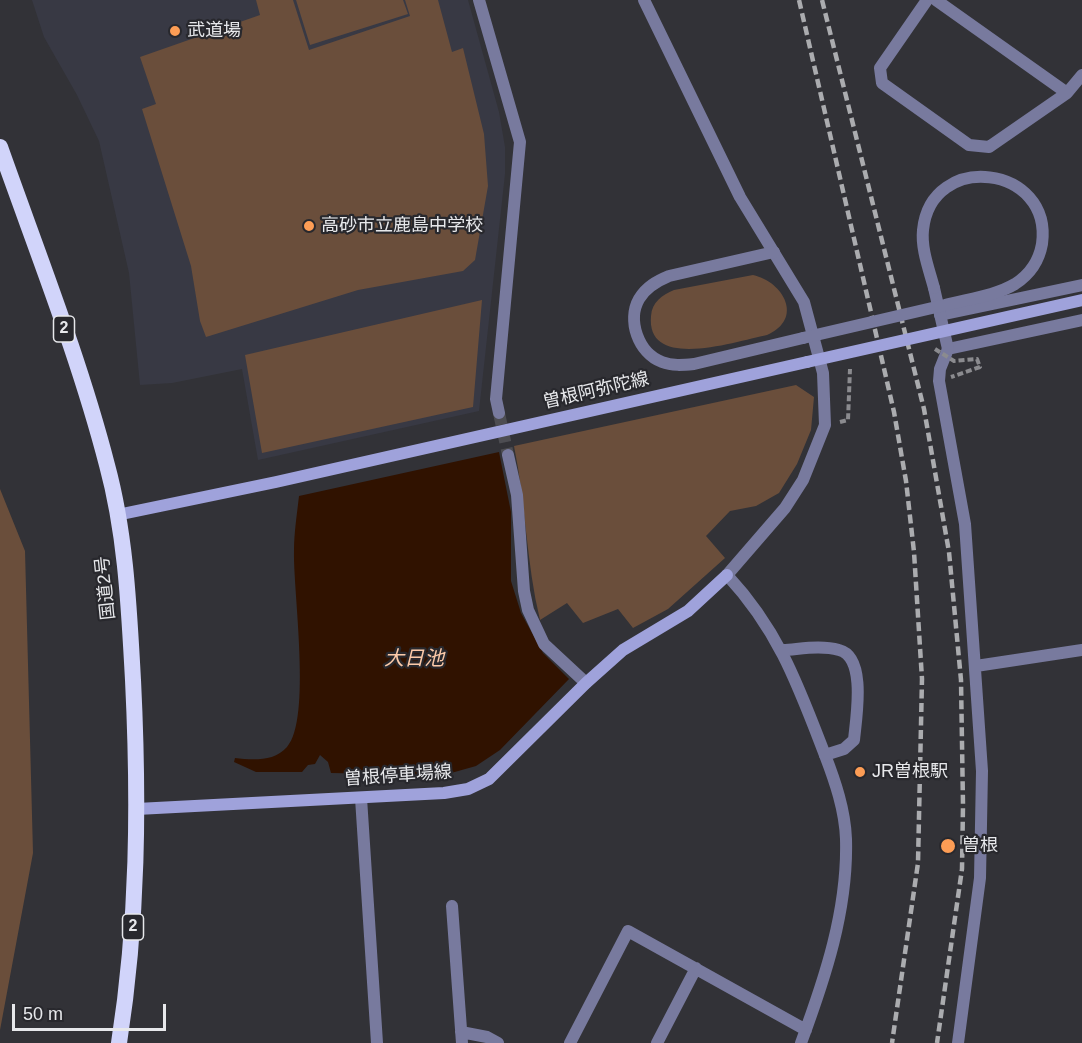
<!DOCTYPE html>
<html>
<head>
<meta charset="utf-8">
<style>
	body { margin:0 }
	#map { position:relative; width:1082px; height:1043px; overflow:hidden; background:#323237; font-family:Arial,sans-serif }
	canvas { display:block }
	.scale { position:absolute; left:12px; top:1004px; width:154px; height:27px; box-sizing:border-box; border:3px solid #e7e8eb; border-top:0; padding-left:8px; font-size:18px; line-height:21px; white-space:nowrap; color:#e7e8eb; -webkit-text-stroke:4px #28282d; paint-order:stroke }
</style>
</head>
<body>
<div id="map">
<canvas width="1082" height="1043"></canvas>
<div class="scale">50 m</div>
</div>
<script>
const context = document.querySelector('canvas').getContext('2d');
context.lineJoin = 'round';
function fillPath(path, color) {
  context.fillStyle = color;
  context.fill(path, 'evenodd');
}
function strokePath(path, color, width, dash) {
  context.strokeStyle = color;
  context.lineWidth = width;
  context.lineCap = dash ? 'butt' : 'round';
  context.setLineDash(dash || []);
  context.stroke(path);
}
function label(font, color, halo, rows, align = 'center') {
  context.font = font + ' Arial,"Noto Sans JP",sans-serif';
  context.lineWidth = 4.5;
  context.setLineDash([]);
  context.textBaseline = 'middle';
  context.strokeStyle = halo;
  context.fillStyle = color;
  for (const [text, x, y, turn = 0] of rows) {
    context.save();
    context.translate(x, y);
    context.rotate((+turn || 0) * Math.PI / 180);
    context.textAlign = isNaN(turn) ? turn : align;
    if (halo) context.strokeText(text, 0, 0);
    context.fillText(text, 0, 0);
    context.restore();
  }
}
const built = new Path2D(`
	M32 0H468L499 112 505 147V174L479 411 258 460 242 369 172 383 140 385 129 273 99 141 77 95 44 37Z`);
const green = new Path2D(`
	M256 0H293L309 50 410 16 405 0H438L452 52 463 48 484 134 488 186 475 260 463 271 358 290 206 337 200 321 191 266 142 109 156 104 140 57 260 15Z
	M296 0H403L408 14 310 45Z
	M753 275C784 282 804 319 767 335 737 341 646 372 651 316 652 302 662 295 674 290Z
	M482 300 473 407 262 453 245 355Z
	M796 385 814 397 811 430 797 464 779 493 756 506 730 511 706 536 725 558 668 609 633 628 618 609 583 623 567 603 540 620C526 562 526 504 514 446Z
	M0 489 25 551 33 853 0 1030Z`);
const water = new Path2D(`
	M499 452 511 512V581L521 613 543 653 569 679 500 750 476 766 444 775 331 773 328 762 320 755 315 764 308 765 302 772H256L234 762 235 758C252 760 274 762 287 747 312 719 293 592 294 551 294 533 297 514 299 496Z`);
const minorTunnel = new Path2D(`
	M499 413 508 455`);
const path = new Path2D(`
	M840 422 848 420 850 369`);
const minor = new Path2D(`
	M479 0 520 142 496 399 499 413
	M644 0 740 197 804 302 823 373 825 425 803 480 785 508 727 575
	M927 0 880 68 882 83 969 145 989 147 1067 93 1082 75
	M936 0 1067 93
	M940 315 1082 285
	M508 455 517 495 524 591 528 610 544 644 586 683
	M783 650C801 649 821 645 839 650 867 657 856 718 854 740L844 749 825 755C835 781 845 810 846 839 848 910 825 978 801 1043
	M976 666 1082 650
	M361 798 377 1043
	M452 906 462 1043
	M461 1032 487 1037 498 1043
	M570 1043 628 931 806 1030
	M657 1043 696 968
	M958 1043 980 878 982 771 965 524 939 381 940 369 948 349 1082 320`);
const tertiary = new Path2D(`
	M774 252 669 276C657 281 646 287 639 299 627 320 638 353 662 362 672 366 683 365 694 364L803 338
	M934 288 948 349
	M727 575C779 631 798 685 825 755`);
const secondary = new Path2D(`
	M117 515 276 482 807 362
	M137 809 444 793 468 789 489 779 586 683 623 650 688 611 727 575`);
const trunk = new Path2D(`
	M0 147C37 252 79 357 107 465 126 535 129 609 133 680 139 802 138 922 119 1043`);
const rail = new Path2D(`
	M799 0 894 412 906 481 914 552 922 679 918 863 892 1043
	M822 0 924 409 949 552 961 680 963 805 962 869 937 1043`);
const pathBridge = new Path2D(`
	M935 349 954 361 977 359 980 367 951 377`);
const tertiaryBridge = new Path2D(`
	M803 338C850 327 897 316 945 305 967 299 995 296 1015 284 1029 275 1039 261 1042 244 1053 165 931 150 923 230 921 249 929 269 934 288`);
const secondaryBridge = new Path2D(`
	M807 362 1082 300`);
const markers = [
	[175,31,6,"#fd9d55"],
	[309,226,6,"#fd9d55"],
	[860,772,6,"#fd9d55"],
	[948,846,8,"#fd9d55"]
];
const shields = [
	[64,329,21],
	[133,927,21]
];
const shieldNames = [
	["2",64,329],
	["2",133,927]
];
const poiNames = [
	["武道場",187,31],
	["高砂市立鹿島中学校",321,226],
	["JR曽根駅",872,772],
	["曽根",962,846]
];
const streetNames = [
	["曽根阿弥陀線",596,391,-13],
	["国道2号",106,588,-96],
	["曽根停車場線",398,776,-4]
];
const waterNames = [
	["大日池",414,659]
];
fillPath(built, '#383944');
fillPath(green, '#6a4e3b');
fillPath(water, '#301200');
strokePath(minorTunnel, '#4d4d52', 12, [12, 6]);
strokePath(path, '#8b8b8f', 4, [6, 3]);
strokePath(minor, '#787a9e', 12);
strokePath(tertiary, '#787a9e', 12);
strokePath(secondary, '#9fa2db', 12);
strokePath(trunk, '#d1d4fa', 16);
strokePath(rail, '#abacaf', 4.5, [9, 4.5]);
strokePath(pathBridge, '#8b8b8f', 4, [6, 3]);
strokePath(tertiaryBridge, '#787a9e', 12);
strokePath(secondaryBridge, '#9fa2db', 12);
for (const [x, y, r, color] of markers) {
  const dot = new Path2D();
  dot.arc(x, y, r, 0, 2 * Math.PI);
  context.fillStyle = color;
  context.fill(dot);
  strokePath(dot, '#28282d', 2);
}
for (const [x, y, w] of shields) {
  const box = new Path2D();
  box.roundRect(x - w / 2, y - 13, w, 26, 4.5);
  context.fillStyle = '#28282d';
  context.fill(box);
  strokePath(box, '#e7e8eb', 1.5);
}
label('bold 16px', '#e7e8eb', null, shieldNames);
label('18px', '#e7e8eb', '#28282d', poiNames, 'left');
label('18px', '#e7e8eb', '#28282d', streetNames);
label('italic 20px', '#fbc9a8', '#28282d', waterNames);
</script>
</body>
</html>
